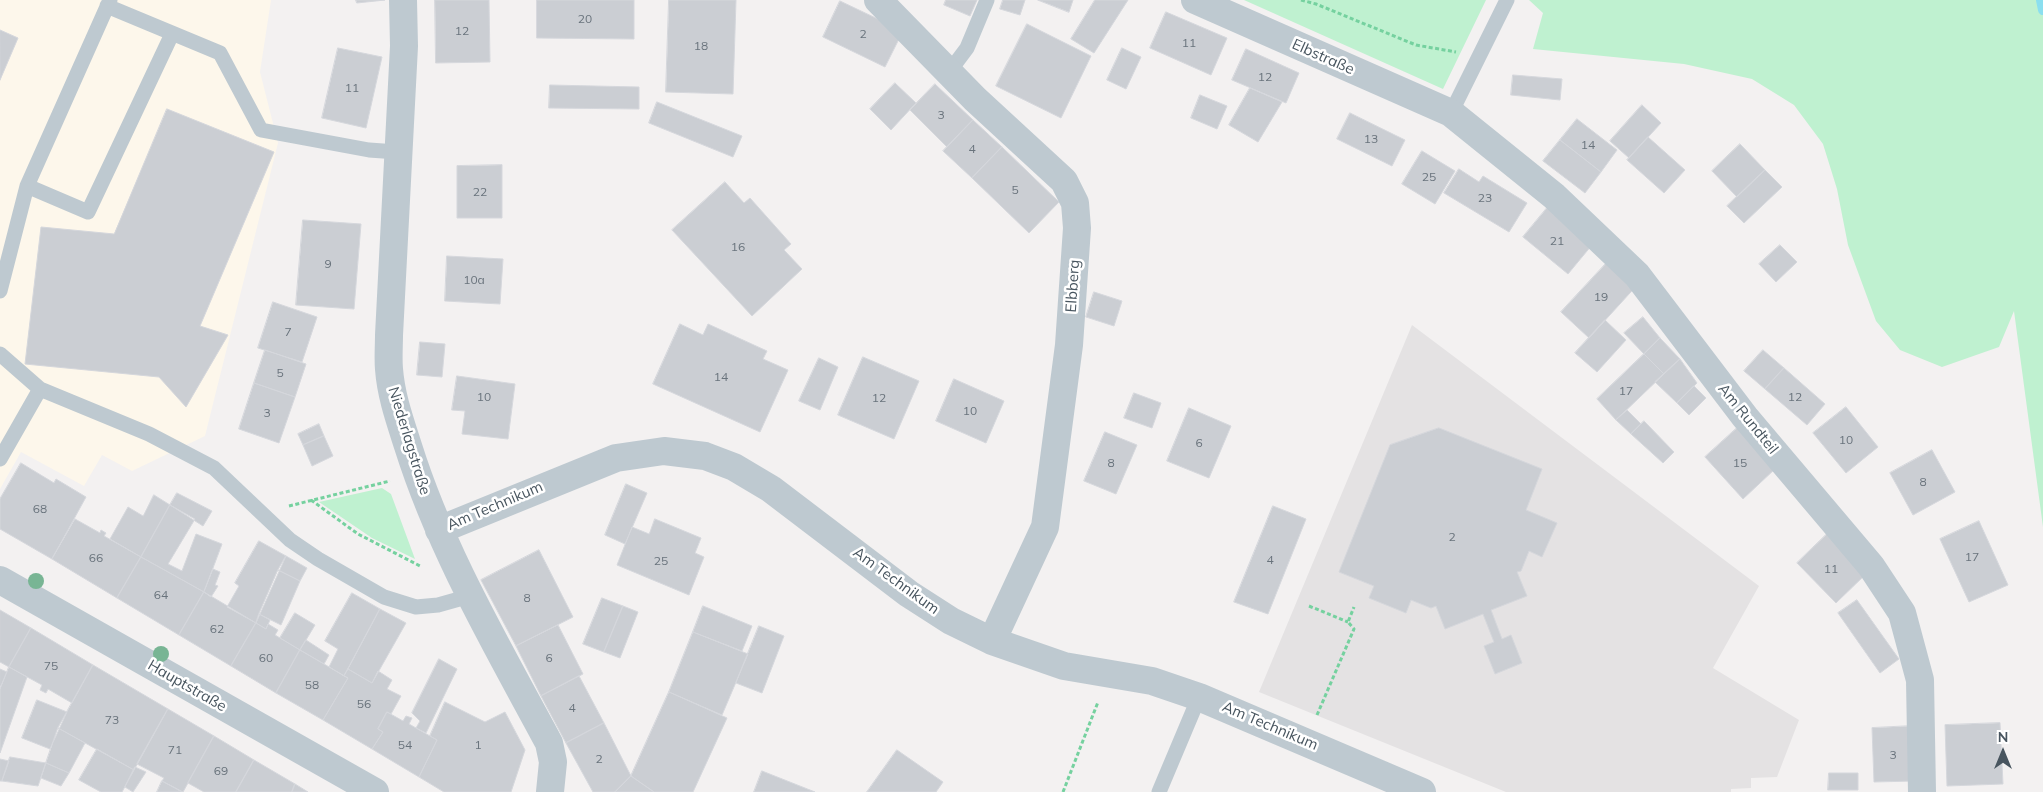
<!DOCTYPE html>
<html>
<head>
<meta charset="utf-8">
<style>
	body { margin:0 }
	#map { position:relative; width:2043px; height:792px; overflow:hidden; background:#f3f1f1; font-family:Mulish,sans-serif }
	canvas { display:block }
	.north { position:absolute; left:1978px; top:727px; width:50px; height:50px; -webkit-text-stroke:4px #fff; paint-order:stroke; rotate:0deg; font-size:14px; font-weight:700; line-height:20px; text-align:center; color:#48555f }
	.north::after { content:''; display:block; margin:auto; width:18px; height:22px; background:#48555f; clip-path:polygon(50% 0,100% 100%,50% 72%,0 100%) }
</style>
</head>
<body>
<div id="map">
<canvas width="2043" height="792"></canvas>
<div class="north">N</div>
</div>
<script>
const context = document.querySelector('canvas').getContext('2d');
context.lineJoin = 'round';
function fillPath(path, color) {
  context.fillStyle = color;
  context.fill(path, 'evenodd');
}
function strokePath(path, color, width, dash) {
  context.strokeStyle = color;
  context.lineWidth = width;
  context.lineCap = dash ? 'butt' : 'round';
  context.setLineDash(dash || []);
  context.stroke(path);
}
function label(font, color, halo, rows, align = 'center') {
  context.font = font + ' Mulish,sans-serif';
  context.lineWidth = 5;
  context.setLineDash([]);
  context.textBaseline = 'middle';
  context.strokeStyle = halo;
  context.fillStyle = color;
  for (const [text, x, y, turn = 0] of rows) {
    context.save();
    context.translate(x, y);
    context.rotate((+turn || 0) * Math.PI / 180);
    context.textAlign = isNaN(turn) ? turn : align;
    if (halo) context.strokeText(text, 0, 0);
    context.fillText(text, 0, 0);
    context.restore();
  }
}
const commercial = new Path2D(`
	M0 0H271L260 72 278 143 205 436 132 471 102 455 84 486 21 452 0 489Z`);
const education = new Path2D(`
	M1412 325 1759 586 1713 668 1799 720 1777 777 1751 778V788L1731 789V792H1506L1259 692Z`);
const green = new Path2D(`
	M1244 0H1486L1443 89Z
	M1529 0H2043V527L2014 311 1999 347 1942 367 1900 350 1876 321 1848 245 1837 189 1823 144 1794 105 1752 79 1684 64 1533 49 1543 13Z
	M382 488 391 494 415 559 372 538 319 502Z`);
const stream = new Path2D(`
	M2041 0 2043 10`);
const building = new Path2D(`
	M356 0H385L357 3Z
	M435 0H489L490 62 436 63Z
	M537 0H634V39L537 38Z
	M669 0H736L733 94 666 92Z
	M946 0H977L970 16 944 5Z
	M1003 0H1025L1020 15 1000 9Z
	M1038 0H1073L1069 12Z
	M1095 0H1128L1094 53 1071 39Z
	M840 1 903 31 885 67 823 37Z
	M1166 12 1227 38 1211 75 1150 48Z
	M1027 24 1091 56 1061 118 996 86Z
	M0 30 18 38 0 80Z
	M338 48 382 57 366 128 322 118Z
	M1122 48 1141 57 1126 89 1107 80Z
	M1246 49 1299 73 1286 103 1232 80Z
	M1513 75 1562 79 1560 100 1511 95Z
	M895 83 916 103 891 130 870 109Z
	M935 84 973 120 947 147 910 110Z
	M550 85 639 87V109L549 108Z
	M1250 88 1282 102 1258 142 1229 125Z
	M1200 95 1227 106 1217 129 1191 118Z
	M657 102 742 136 733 157 649 123Z
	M1642 105 1661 123 1629 158 1610 141Z
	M167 109 274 152 200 326 228 335 186 407 159 377 25 364 41 227 114 234Z
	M1350 113 1405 140 1392 166 1337 139Z
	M1577 119 1617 150 1601 172 1560 140Z
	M973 120 1002 147 972 178 943 151Z
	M1648 137 1685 170 1664 193 1627 160Z
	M1560 140 1601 172 1585 193 1543 161Z
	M1740 144 1765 170 1737 197 1712 171Z
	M1002 147 1059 202 1029 233 972 178Z
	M1422 151 1455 171 1435 204 1402 184Z
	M502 165V218H457V166Z
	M1459 169 1479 182 1483 176 1527 203 1509 232 1444 193Z
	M1765 170 1782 187 1744 223 1727 206Z
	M725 182 744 203 750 198 791 244 784 250 802 269 752 316 672 230Z
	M1547 208 1592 245 1568 274 1523 237Z
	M303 220 361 224 354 309 296 305Z
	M1780 245 1797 262 1776 282 1759 264Z
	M447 256 503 259 500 304 445 301Z
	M1613 256 1640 282 1589 338 1561 312Z
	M1094 292 1122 301 1114 326 1086 317Z
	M273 302 317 317 302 362 258 348Z
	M1643 317 1660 338 1644 354 1624 333Z
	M1605 320 1626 340 1597 372 1575 353Z
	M680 324 703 335 708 324 767 351 763 359 788 370 760 432 653 384Z
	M1660 338 1680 359 1664 374 1644 354Z
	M420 342 445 344 442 377 417 375Z
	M265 350 306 364 295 397 254 383Z
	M1763 350 1784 368 1765 389 1744 371Z
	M1644 354 1664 374 1616 420 1597 399Z
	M863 357 919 381 894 439 838 415Z
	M819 358 838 367 820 410 799 401Z
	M1680 359 1697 383 1677 403 1655 382Z
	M1784 368 1825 404 1807 425 1765 389Z
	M457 376 515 384 508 439 462 434 465 411 452 410Z
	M954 379 1004 401 986 443 936 421Z
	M254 383 295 397 279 443 239 429Z
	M1694 386 1706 398 1689 415 1677 403Z
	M1134 393 1161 403 1152 428 1124 418Z
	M1846 407 1878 447 1846 473 1813 433Z
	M1189 408 1231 426 1209 478 1167 461Z
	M1627 410 1641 424 1631 434 1616 420Z
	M1644 421 1674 452 1663 463 1631 434Z
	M319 424 324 436 303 445 298 434Z
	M1439 428 1542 469 1526 510 1557 523 1542 557 1529 551 1521 571 1517 572 1527 596 1491 610 1502 639 1511 635 1522 663 1495 674 1484 646 1494 642 1483 614 1445 629 1436 606 1431 608 1411 600 1406 613 1369 598 1374 586 1339 572 1390 445Z
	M1737 428 1775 469 1743 499 1705 457Z
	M1105 432 1137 445 1116 494 1084 481Z
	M324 436 333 456 312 466 303 445Z
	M1932 450 1955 492 1913 515 1890 473Z
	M21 463 54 483 56 479 86 497 52 559 0 529V499Z
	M626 484 647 493 625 544 605 535Z
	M177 493 212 511 203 526 170 505Z
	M154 495 170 505 141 557 110 539 128 507 143 516Z
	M170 505 195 519 168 564 182 571 196 534 222 544 204 592 141 557Z
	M1273 506 1306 519 1268 614 1234 602Z
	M75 519 100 533 101 530 106 533 104 536 141 557 117 598 52 559Z
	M655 519 701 538 695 553 704 557 689 595 617 565 632 527 649 534Z
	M1979 521 2008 585 1969 602 1940 539Z
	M1827 534 1866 574 1836 603 1797 563Z
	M259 541 286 556 256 623 227 607 239 586 235 583Z
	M539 550 573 617 516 646 481 580Z
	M286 556 307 568 300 581 278 570Z
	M141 557 204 592 179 635 117 598Z
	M213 569 220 572 215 585 218 586 211 597 204 592Z
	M278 570 300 581 281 625 259 614Z
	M204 592 256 623 231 666 179 635Z
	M352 593 380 609 344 676 329 667 338 649 325 641Z
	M602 598 623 606 604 652 583 644Z
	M1857 600 1899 659 1880 673 1838 613Z
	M623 606 638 612 620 658 604 652Z
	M703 606 752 626 742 651 693 632Z
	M380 609 406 623 372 683 348 669Z
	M0 610 31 628 9 667 0 662Z
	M295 613 315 625 300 650 280 638Z
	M259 614 270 620 266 629 256 623Z
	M256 623 266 629 268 624 278 630 275 635 300 650 276 693 231 666Z
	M558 625 583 674 541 696 516 646Z
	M759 626 784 636 762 693 736 683Z
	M31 628 93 665 72 703 48 689 46 693 40 690 42 685 9 667Z
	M693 632 748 654 722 715 669 692Z
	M306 640 329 655 324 664 300 650Z
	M300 650 348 678 323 720 276 693Z
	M439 659 457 669 426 733 416 728 420 721 412 713Z
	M93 665 168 709 134 770 58 728Z
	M9 667 27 677 0 753V689Z
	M0 669 7 672 1 686H0Z
	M348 669 372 683 378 671 392 680 387 689 401 696 391 714 387 712 378 729 383 732 372 749 323 720 348 678 344 676Z
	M579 676 604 723 566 743 541 696Z
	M669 692 727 718 693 792H654L631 776Z
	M37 700 67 712 50 749 22 738Z
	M445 702 485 722 505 712 525 750 511 792H444L419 777 437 740 430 736Z
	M168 709 214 736 183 792 162 781 164 778 137 764Z
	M387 712 403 721 406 716 412 718 409 724 437 740 419 777 372 749 383 732 378 729Z
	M604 723 631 776 615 792H593L566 743Z
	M2000 723 2003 784 1947 786 1945 725Z
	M1912 726 1914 781 1874 782 1872 728Z
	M58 728 85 743 69 773 46 763Z
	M214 736 254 760 236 792H204L188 783Z
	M97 749 134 770 122 792H101L79 780Z
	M897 750 943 782 936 792H867Z
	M10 757 46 763 38 786 2 781Z
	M0 759 9 761 2 781H0Z
	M254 760 295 784 292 792H236Z
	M46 763 69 773 61 786 41 778Z
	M135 767 146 772 133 792 125 787Z
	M762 771 815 792H754Z
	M1829 773H1858V790H1828Z
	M631 776 654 792H615Z
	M162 781 182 792H157Z
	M295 784 308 792H292Z`);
const path = new Path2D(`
	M1301 0 1316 4 1416 45 1456 52
	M311 500 358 534 422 567
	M289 506 390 481
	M1309 606 1348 622
	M1317 715 1354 629 1348 622 1354 607
	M1063 792 1098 702`);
const lane = new Path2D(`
	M107 6 220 53 261 130 369 150 397 152
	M949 72 967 48 987 0
	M1451 113 1507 0
	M27 186 88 212 172 34
	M0 291 27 186 110 0
	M0 354 40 389 149 434 214 468 290 540 318 559 384 597 416 607 438 605 470 596
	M0 459 40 389
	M1159 792 1199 697`);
const street = new Path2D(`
	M403 0 404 46 389 335C389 346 388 358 389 369 391 396 400 421 408 446 441 551 497 646 549 743L553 762 550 792
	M878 0 975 99 1064 181 1075 203 1077 228 1069 345 1045 527 992 641
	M1195 0 1451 113 1554 196 1637 275 1745 417 1871 566 1902 613 1920 680 1922 792
	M439 530 616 458 664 451 705 456 734 467 771 489 909 594 951 621 992 641 1064 666 1152 681 1199 697 1422 792
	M0 580 375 792`);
const trees = [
	[36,581],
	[161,654]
];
const numberNames = [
	["20",585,19],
	["12",462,31],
	["2",863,34],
	["11",1189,43],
	["18",701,46],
	["12",1265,77],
	["11",352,88],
	["3",941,115],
	["13",1371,139],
	["14",1588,145],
	["4",972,149],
	["25",1429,177],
	["5",1015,190],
	["22",480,192],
	["23",1485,198],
	["21",1557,241],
	["16",738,247],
	["9",328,264],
	["10a",474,280],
	["19",1601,297],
	["7",288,332],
	["5",280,373],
	["14",721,377],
	["17",1626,391],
	["10",484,397],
	["12",1795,397],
	["12",879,398],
	["10",970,411],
	["3",267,413],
	["10",1846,440],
	["6",1199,443],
	["8",1111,463],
	["15",1740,463],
	["8",1923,482],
	["68",40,509],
	["2",1452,537],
	["17",1972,557],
	["66",96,558],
	["4",1270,560],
	["25",661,561],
	["11",1831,569],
	["64",161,595],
	["8",527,598],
	["62",217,629],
	["60",266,658],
	["6",549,658],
	["75",51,666],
	["58",312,685],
	["56",364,704],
	["4",572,708],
	["73",112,720],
	["54",405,745],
	["1",478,745],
	["71",175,750],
	["3",1893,755],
	["2",599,759],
	["69",221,771]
];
const streetNames = [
	["Elbstraße",1323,57,24],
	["Elbberg",1073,286,-86],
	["Am Rundteil",1748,419,51],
	["Niederlagstraße",409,441,73],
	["Am Technikum",495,506,-23],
	["Am Technikum",896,581,36],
	["Hauptstraße",187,686,30],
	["Am Technikum",1270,726,23]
];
fillPath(commercial, '#fdf7eb');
fillPath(education, '#e4e2e3');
fillPath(green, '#bff1d0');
strokePath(stream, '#8bdfef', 10);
fillPath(building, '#cbced3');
strokePath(building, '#d5d7dc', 1);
strokePath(path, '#75d19f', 3, [4, 2.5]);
strokePath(lane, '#bec9d0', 15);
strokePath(street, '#bec9d0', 28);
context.fillStyle = '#78b594';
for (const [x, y] of trees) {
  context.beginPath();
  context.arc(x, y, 8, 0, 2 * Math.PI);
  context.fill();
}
label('12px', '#69737c', null, numberNames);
label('15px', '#48555f', '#fff', streetNames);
</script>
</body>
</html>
